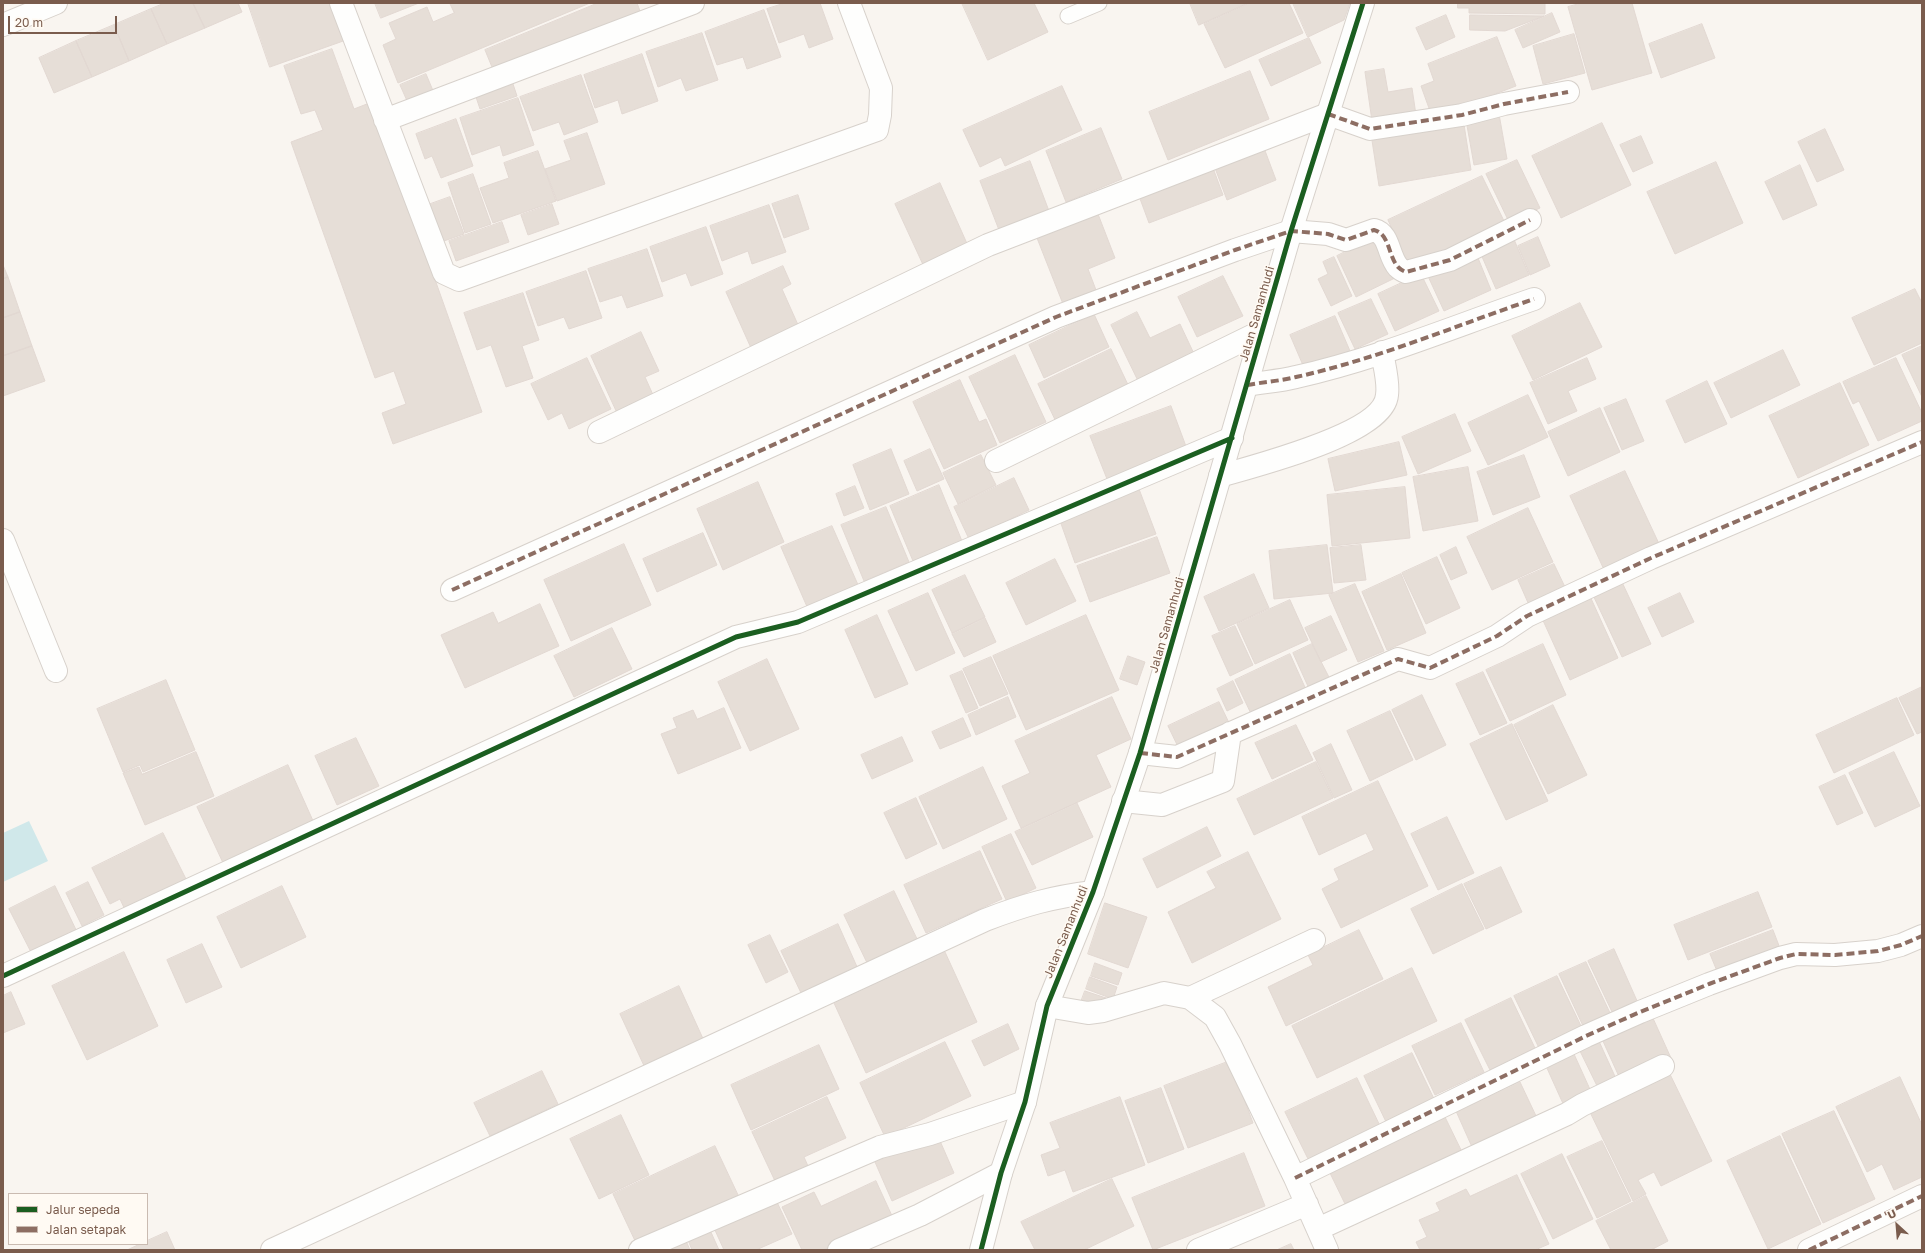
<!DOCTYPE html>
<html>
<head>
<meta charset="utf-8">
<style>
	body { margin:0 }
	#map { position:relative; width:1925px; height:1253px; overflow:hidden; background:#f9f5f0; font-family:"Golos Text",sans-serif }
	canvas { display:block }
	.frame { position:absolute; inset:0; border:4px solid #7a5c4d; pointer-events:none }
	.legend { position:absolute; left:8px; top:1193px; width:140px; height:52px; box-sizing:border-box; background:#fffaf3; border:1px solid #cabbb1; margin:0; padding:5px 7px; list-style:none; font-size:12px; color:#7a5c4d }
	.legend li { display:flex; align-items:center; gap:8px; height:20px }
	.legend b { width:20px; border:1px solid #cabbb1 }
	.north { position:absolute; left:1877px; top:1205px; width:40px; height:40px; -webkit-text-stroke:3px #fffaf3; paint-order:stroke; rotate:334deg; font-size:11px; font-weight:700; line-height:16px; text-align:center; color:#7a5c4d }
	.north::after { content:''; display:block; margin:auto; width:14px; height:18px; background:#7a5c4d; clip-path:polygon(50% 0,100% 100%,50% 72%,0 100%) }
	.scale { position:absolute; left:8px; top:16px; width:109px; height:18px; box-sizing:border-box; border:2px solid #7a5c4d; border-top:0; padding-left:5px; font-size:12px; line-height:14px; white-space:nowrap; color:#7a5c4d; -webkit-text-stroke:3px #fffaf3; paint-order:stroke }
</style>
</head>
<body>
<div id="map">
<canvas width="1925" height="1253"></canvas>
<div class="frame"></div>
<ul class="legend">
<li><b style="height:5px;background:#1b5e20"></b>Jalur sepeda</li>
<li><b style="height:5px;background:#8d6e63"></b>Jalan setapak</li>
</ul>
<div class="north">U</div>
<div class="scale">20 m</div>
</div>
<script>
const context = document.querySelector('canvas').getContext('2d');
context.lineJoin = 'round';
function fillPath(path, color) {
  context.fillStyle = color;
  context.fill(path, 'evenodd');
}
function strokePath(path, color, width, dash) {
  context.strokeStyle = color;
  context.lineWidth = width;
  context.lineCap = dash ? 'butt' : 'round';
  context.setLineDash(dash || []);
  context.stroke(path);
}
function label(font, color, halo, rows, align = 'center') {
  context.font = font + ' "Golos Text",sans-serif';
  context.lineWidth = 3;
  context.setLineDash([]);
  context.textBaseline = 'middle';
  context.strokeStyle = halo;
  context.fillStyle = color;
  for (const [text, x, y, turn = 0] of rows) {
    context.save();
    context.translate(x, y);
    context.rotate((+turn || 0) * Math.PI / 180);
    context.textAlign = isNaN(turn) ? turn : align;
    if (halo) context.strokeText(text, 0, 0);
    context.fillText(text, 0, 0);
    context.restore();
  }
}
const water = new Path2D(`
	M29 821 48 861 3 882V833Z`);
const building = new Path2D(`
	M165 3H193L205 28 167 44 151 9Z
	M193 3H238L242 12 205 28Z
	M248 3H333L346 40 270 67Z
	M375 3H419L381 18Z
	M450 3H590L398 83 383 45 396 39 389 23 427 7 433 22 454 13Z
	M598 3H637L640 11 494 72 485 50Z
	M785 3H820L833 39 809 48 804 34 779 43 767 9Z
	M962 3H1034L1048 32 988 60Z
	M1190 3H1248L1199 25Z
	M1250 3H1289L1303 33 1225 68 1204 24Z
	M1293 3H1350L1344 20 1308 37Z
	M1458 3H1545V14L1469 13V8H1458Z
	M1582 3H1632L1652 73 1592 90 1568 7Z
	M151 9 167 44 129 61 114 25Z
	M764 10 781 57 747 69 743 57 717 65 705 32Z
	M1552 13 1560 32 1523 48 1515 30Z
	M1446 15 1455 37 1426 50 1416 28Z
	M1470 15 1544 16 1505 31 1470 30Z
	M1702 24 1715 58 1661 78 1649 44Z
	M114 25 129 61 92 77 76 41Z
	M702 33 718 80 686 91 681 78 658 87 646 52Z
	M1574 34 1585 73 1543 84 1533 46Z
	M1497 37 1516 86 1443 114 1440 107 1430 111 1421 86 1434 81 1428 64Z
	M1309 38 1321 63 1271 86 1259 60Z
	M76 41 92 77 54 93 39 58Z
	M332 49 354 109 372 102 482 412 393 444 382 413 406 404 394 371 375 378 291 142 323 130 315 110 301 114 284 66Z
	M642 54 658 101 622 114 618 100 595 108 584 75Z
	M1384 69 1388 92 1412 88 1416 115 1372 121 1365 72Z
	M1250 71 1269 119 1168 160 1149 112Z
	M426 74 434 93 408 103 400 85Z
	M581 75 598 122 564 135 559 122 533 131 520 97Z
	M512 81 517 96 480 109 475 94Z
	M1062 86 1082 130 1005 166 1001 157 980 167 963 130Z
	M518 98 534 145 503 156 500 145 472 155 460 118Z
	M1499 114 1507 159 1474 165 1466 120Z
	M1463 118 1471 170 1379 186 1371 134Z
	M456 119 473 166 441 178 432 156 425 159 416 134Z
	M1602 123 1631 185 1561 218 1532 156Z
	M1101 128 1122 179 1066 202 1046 151Z
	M1825 129 1844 170 1817 182 1798 142Z
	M587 133 605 184 557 201 545 169 571 160 564 141Z
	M1641 136 1653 163 1633 172 1620 145Z
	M1264 148 1276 180 1227 200 1215 168Z
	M538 151 556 201 493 223 480 188 509 178 504 163Z
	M1517 160 1540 208 1509 222 1486 174Z
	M1030 161 1049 211 999 230 980 181Z
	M1716 162 1743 223 1675 254 1647 192Z
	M1800 165 1817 205 1783 220 1765 182Z
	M1213 168 1223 195 1149 223 1139 196Z
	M473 174 491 224 465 233 448 183Z
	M1482 176 1506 225 1410 269 1388 220Z
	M940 183 969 248 925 269 895 204Z
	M798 195 809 229 784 238 772 204Z
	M450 197 464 234 438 243 425 206Z
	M552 204 559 224 528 235 521 215Z
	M769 205 786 252 752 264 748 251 722 261 710 226Z
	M1098 214 1115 258 1088 269 1096 290 1063 304 1037 238Z
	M502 222 509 242 456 261 449 241Z
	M706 227 723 274 691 286 686 273 662 282 650 247Z
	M1377 236 1397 277 1356 297 1337 256Z
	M1513 237 1529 275 1496 289 1480 252Z
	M1538 237 1550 266 1530 275 1518 246Z
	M647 249 663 296 627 308 622 295 600 302 588 269Z
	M1476 253 1491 290 1444 311 1427 274Z
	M1334 257 1352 296 1331 306 1318 279 1328 274 1323 262Z
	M3 265 8 277 3 279Z
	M783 266 791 284 782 289 799 327 751 348 726 292Z
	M586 271 602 318 569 329 564 317 538 326 526 292Z
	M1421 274 1439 311 1395 331 1378 294Z
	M1223 276 1243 316 1197 337 1178 297Z
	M8 277 20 312 3 318V279Z
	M1915 289 1922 303V343L1874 365 1852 318Z
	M523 293 539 340 522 346 533 378 506 387 491 345 477 350 464 313Z
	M1371 299 1388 334 1355 349 1338 313Z
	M1580 303 1602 347 1533 380 1512 336Z
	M20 312 32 346 3 356V318Z
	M1137 312 1150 338 1180 324 1196 358 1140 385 1111 325Z
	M1094 314 1109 347 1044 378 1029 345Z
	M1335 316 1350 351 1305 370 1290 335Z
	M641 332 659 371 645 377 654 397 617 413 591 356Z
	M32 346 45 381 3 396V356Z
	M1922 346V397L1902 355Z
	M1111 349 1131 391 1058 426 1038 384Z
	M1783 350 1800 385 1731 418 1714 383Z
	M1015 355 1046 422 1000 443 969 377Z
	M587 358 611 409 569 429 562 413 548 420 531 384Z
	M1587 358 1596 379 1568 391 1577 411 1548 424 1530 383Z
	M1896 358 1922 413V421L1878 441 1859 401 1853 404 1843 382Z
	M960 380 979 422 986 419 997 445 944 469 913 402Z
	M1707 381 1727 424 1685 443 1666 401Z
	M1840 383 1869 445 1798 478 1769 416Z
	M1528 395 1548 437 1488 465 1468 423Z
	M1626 399 1644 441 1622 450 1604 408Z
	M1171 406 1187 449 1107 479 1090 436Z
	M1600 408 1620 452 1568 476 1548 432Z
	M1455 414 1471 451 1418 474 1402 437Z
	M1399 442 1407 475 1335 491 1328 459Z
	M891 449 909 494 870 510 853 465Z
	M930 449 944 479 917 491 904 461Z
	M981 455 996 485 958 504 943 473Z
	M1524 455 1540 497 1493 515 1477 472Z
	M1468 467 1478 521 1423 531 1413 477Z
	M1625 471 1661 548 1606 574 1570 496Z
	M1014 478 1029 510 969 539 954 507Z
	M758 482 784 542 723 570 697 509Z
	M939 485 962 541 913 561 890 506Z
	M855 486 864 508 844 516 836 494Z
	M1405 487 1410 538 1332 546 1327 495Z
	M1139 489 1156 534 1075 563 1059 518Z
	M886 507 909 562 864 581 841 525Z
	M1528 508 1553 562 1492 590 1467 537Z
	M832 526 859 587 808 609 781 547Z
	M703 533 717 565 657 592 643 559Z
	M1157 537 1170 573 1090 602 1077 566Z
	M624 544 651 605 571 641 544 580Z
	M1327 545 1333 593 1274 599 1269 551Z
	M1361 545 1366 580 1334 583 1330 548Z
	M1456 547 1467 573 1451 580 1440 555Z
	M1437 557 1460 608 1426 624 1402 573Z
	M1055 559 1076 601 1026 625 1006 583Z
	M1554 564 1565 587 1529 605 1518 580Z
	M1254 574 1269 608 1219 631 1204 597Z
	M1401 574 1426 633 1387 650 1362 592Z
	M965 575 985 617 952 633 932 590Z
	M1621 580 1651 644 1622 657 1592 593Z
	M1355 584 1384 651 1358 662 1329 595Z
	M928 593 955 653 916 671 888 611Z
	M1680 593 1694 622 1662 637 1648 608Z
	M1589 594 1618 658 1570 680 1541 616Z
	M1290 600 1308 640 1255 664 1237 624Z
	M540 604 559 646 465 688 441 635 493 612 498 623Z
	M877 615 908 684 875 698 845 630Z
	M1086 615 1119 690 1026 730 993 656Z
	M1331 616 1347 650 1321 662 1305 628Z
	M985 618 996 642 964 657 952 634Z
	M1235 626 1253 665 1230 676 1212 636Z
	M612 628 632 669 574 697 554 656Z
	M1312 644 1332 683 1311 693 1293 653Z
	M1543 644 1566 695 1510 721 1486 670Z
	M1290 654 1308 694 1254 720 1235 680Z
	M1128 656 1145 662 1137 685 1120 679Z
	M991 657 1008 694 980 706 963 669Z
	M767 659 799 729 750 751 718 682Z
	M962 671 978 708 966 713 950 676Z
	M1483 672 1507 723 1480 735 1456 684Z
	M166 680 195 750 143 772 140 765 123 772 97 709Z
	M1233 681 1243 703 1227 711 1217 689Z
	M1922 687V732L1917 734 1899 698Z
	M1422 695 1446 745 1416 760 1392 710Z
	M1008 697 1016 717 976 735 968 715Z
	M1112 697 1131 739 1096 755 1111 787 1021 828 1002 786 1030 773 1015 741Z
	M1897 698 1914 735 1834 773 1816 735Z
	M1219 702 1232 729 1181 753 1168 726Z
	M1553 705 1587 775 1548 794 1514 725Z
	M724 708 741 748 678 774 661 734 677 728 673 718 693 710 697 719Z
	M1390 711 1413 760 1370 781 1347 731Z
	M963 718 971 736 940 749 932 732Z
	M1512 724 1548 801 1506 820 1470 744Z
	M1296 725 1313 760 1272 779 1255 743Z
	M902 737 913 761 872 779 861 755Z
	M356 738 379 786 337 805 315 756Z
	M1331 744 1352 790 1334 798 1313 753Z
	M196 752 214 796 145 825 123 773 139 767 142 774Z
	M1894 752 1920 806 1875 827 1849 773Z
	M1316 762 1333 798 1254 835 1237 799Z
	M288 765 314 823 224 865 197 807Z
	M983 767 1007 819 943 849 919 797Z
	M1845 775 1863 813 1837 825 1819 787Z
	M1378 781 1428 886 1341 928 1322 889 1339 880 1334 869 1374 850 1366 833 1319 855 1302 817Z
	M916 798 937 844 906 859 884 813Z
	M1077 803 1093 837 1032 865 1015 832Z
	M1447 817 1474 873 1438 890 1411 834Z
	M1207 827 1221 856 1157 888 1143 859Z
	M163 833 188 883 126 912 120 899 110 904 92 868Z
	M1011 834 1036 888 1007 902 982 847Z
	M980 851 1002 899 926 933 904 885Z
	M1248 852 1281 919 1192 963 1168 912 1216 888 1207 872Z
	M1501 867 1522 912 1486 929 1464 884Z
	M88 882 104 915 82 926 66 893Z
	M1462 884 1484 929 1433 954 1411 909Z
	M55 886 79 936 34 958 9 909Z
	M282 886 306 937 241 968 217 917Z
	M894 891 919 943 869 967 844 915Z
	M1758 892 1772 927 1688 960 1674 925Z
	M1105 903 1147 917 1128 968 1088 954Z
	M838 924 858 969 802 995 781 951Z
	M1359 930 1383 979 1286 1026 1268 987 1313 965 1308 955Z
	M1773 930 1781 951 1719 976 1710 954Z
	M770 935 788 972 766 983 748 945Z
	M202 944 222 987 186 1003 167 960Z
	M1614 949 1638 1003 1613 1014 1588 961Z
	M124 952 158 1026 87 1060 52 986Z
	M945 952 977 1022 866 1073 834 1003Z
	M1586 962 1611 1015 1584 1028 1559 974Z
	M1095 963 1122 973 1118 985 1091 976Z
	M1412 968 1437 1021 1317 1078 1292 1026Z
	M1557 976 1582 1028 1539 1048 1514 996Z
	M1090 977 1117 987 1113 999 1086 989Z
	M679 986 705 1043 646 1070 620 1014Z
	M1085 991 1106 998 1102 1010 1081 1002Z
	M11 992 25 1024 3 1033V996Z
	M1511 998 1535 1048 1490 1070 1465 1020Z
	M1652 1016 1671 1058 1621 1081 1602 1039Z
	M1461 1023 1484 1072 1435 1095 1412 1046Z
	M1008 1024 1019 1049 984 1066 972 1041Z
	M1598 1039 1618 1083 1600 1092 1579 1049Z
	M945 1042 971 1096 885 1137 860 1083Z
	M819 1045 839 1089 751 1130 731 1085Z
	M1412 1053 1436 1103 1388 1126 1364 1076Z
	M1574 1054 1593 1096 1565 1108 1546 1066Z
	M1230 1061 1253 1123 1188 1148 1164 1086Z
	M1667 1068 1712 1161 1661 1186 1654 1172 1638 1180 1646 1194 1633 1201 1587 1106Z
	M542 1071 558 1104 490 1136 474 1103Z
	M1900 1077 1922 1125V1177L1894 1190 1882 1164 1867 1172 1836 1107Z
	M1357 1078 1382 1130 1310 1163 1285 1112Z
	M1520 1082 1537 1118 1472 1147 1456 1111Z
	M1161 1088 1184 1149 1148 1163 1125 1101Z
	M827 1097 846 1138 804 1157 808 1166 775 1181 752 1132Z
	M1120 1097 1145 1165 1073 1192 1065 1170 1048 1176 1041 1155 1060 1148 1050 1123Z
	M1834 1111 1875 1199 1823 1223 1782 1134Z
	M621 1115 649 1175 599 1199 570 1139Z
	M1445 1117 1463 1154 1347 1208 1329 1171Z
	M937 1134 954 1173 892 1201 875 1162Z
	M1780 1136 1821 1224 1768 1249 1727 1161Z
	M1602 1141 1631 1201 1597 1218 1567 1157Z
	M715 1146 739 1197 637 1245 613 1194Z
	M1244 1153 1265 1206 1153 1250 1132 1198Z
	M1562 1154 1593 1219 1553 1239 1521 1174Z
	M1517 1175 1549 1244 1535 1250H1420L1416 1242 1427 1237 1419 1220 1440 1211 1436 1203 1466 1189 1470 1196Z
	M1112 1179 1134 1226 1084 1250H1035L1021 1222Z
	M876 1181 893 1218 823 1250H802L782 1207 814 1192 821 1206Z
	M1646 1196 1668 1241 1651 1250H1611L1596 1221Z
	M776 1200 792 1234 756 1250H724L714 1228Z
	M710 1230 719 1250H692L688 1240Z
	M167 1232 175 1250H127L140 1244H147V1241Z
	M684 1236 690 1250H654Z
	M1291 1244 1294 1250H1277Z`);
const service = new Path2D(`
	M1068 16 1099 3`);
const minor = new Path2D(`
	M341 3 444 273 459 280 877 130 880 115 881 88 849 3
	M3 25 56 3
	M385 120 693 3
	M1247 385C1264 382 1280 381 1296 377 1377 359 1455 326 1534 299
	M599 432 988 245 1328 114 1370 129 1462 115 1504 104 1568 92
	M996 461 1262 331
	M1220 476C1254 466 1384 434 1387 395 1389 382 1384 365 1382 352
	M3 540 56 671
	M452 590 1056 317 1235 250 1291 231 1328 234 1346 240 1374 230C1390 234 1388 256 1398 267 1400 269 1403 271 1406 272L1450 260 1530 220
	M1140 753 1177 757 1398 659 1430 668 1497 636 1527 616 1651 558 1922 442
	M1123 801 1162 805 1223 781 1230 733
	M3 976 736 637 798 622 1232 438
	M1190 998 1314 940
	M1047 1006 1088 1013 1103 1011 1164 993 1190 998 1215 1017 1230 1044 1295 1178 1327 1250
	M1295 1178 1586 1036 1640 1012 1709 984 1780 958 1796 954 1835 955 1878 951 1901 945 1922 936
	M1318 1229 1567 1114 1582 1105 1663 1066
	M272 1250 985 920C1024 905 1052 897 1093 892
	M640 1250 880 1147 930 1134 1025 1102
	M839 1250 920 1215 1001 1173
	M1198 1250 1307 1204
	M1809 1250 1922 1196`);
const tertiary = new Path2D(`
	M981 1250 1001 1173 1025 1102 1047 1006 1093 892 1140 753 1291 231 1363 3`);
const quiet = new Path2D(`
	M1328 114 1370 129 1462 115 1504 104 1568 92
	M1247 385C1264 382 1280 381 1296 377 1377 359 1455 326 1534 299
	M452 590 1056 317 1235 250 1291 231 1328 234 1346 240 1374 230C1390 234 1388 256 1398 267 1400 269 1403 271 1406 272L1450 260 1530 220
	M1140 753 1177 757 1398 659 1430 668 1497 636 1527 616 1651 558 1922 442
	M1295 1178 1586 1036 1640 1012 1709 984 1780 958 1796 954 1835 955 1878 951 1901 945 1922 936
	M1809 1250 1922 1196`);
const cycleway = new Path2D(`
	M3 976 736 637 798 622 1232 438
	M981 1250 1001 1173 1025 1102 1047 1006 1093 892 1140 753 1291 231 1363 3`);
const streetNames = [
	["Jalan Samanhudi",1257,314,-74],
	["Jalan Samanhudi",1167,625,-74],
	["Jalan Samanhudi",1066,932,-68]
];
fillPath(water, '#d0e8ea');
fillPath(building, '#e6ded7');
strokePath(building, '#e2d8d2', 1);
strokePath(service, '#d7d1cb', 17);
strokePath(minor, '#d7d1cb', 24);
strokePath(tertiary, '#d7d1cb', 24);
strokePath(service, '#fefefd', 15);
strokePath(minor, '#fefefd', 22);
strokePath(tertiary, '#fefefd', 22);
strokePath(quiet, '#8d6e63', 4, [8, 4]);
strokePath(cycleway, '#1b5e20', 5);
label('12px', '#7a5c4d', '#fffaf3', streetNames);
</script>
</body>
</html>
